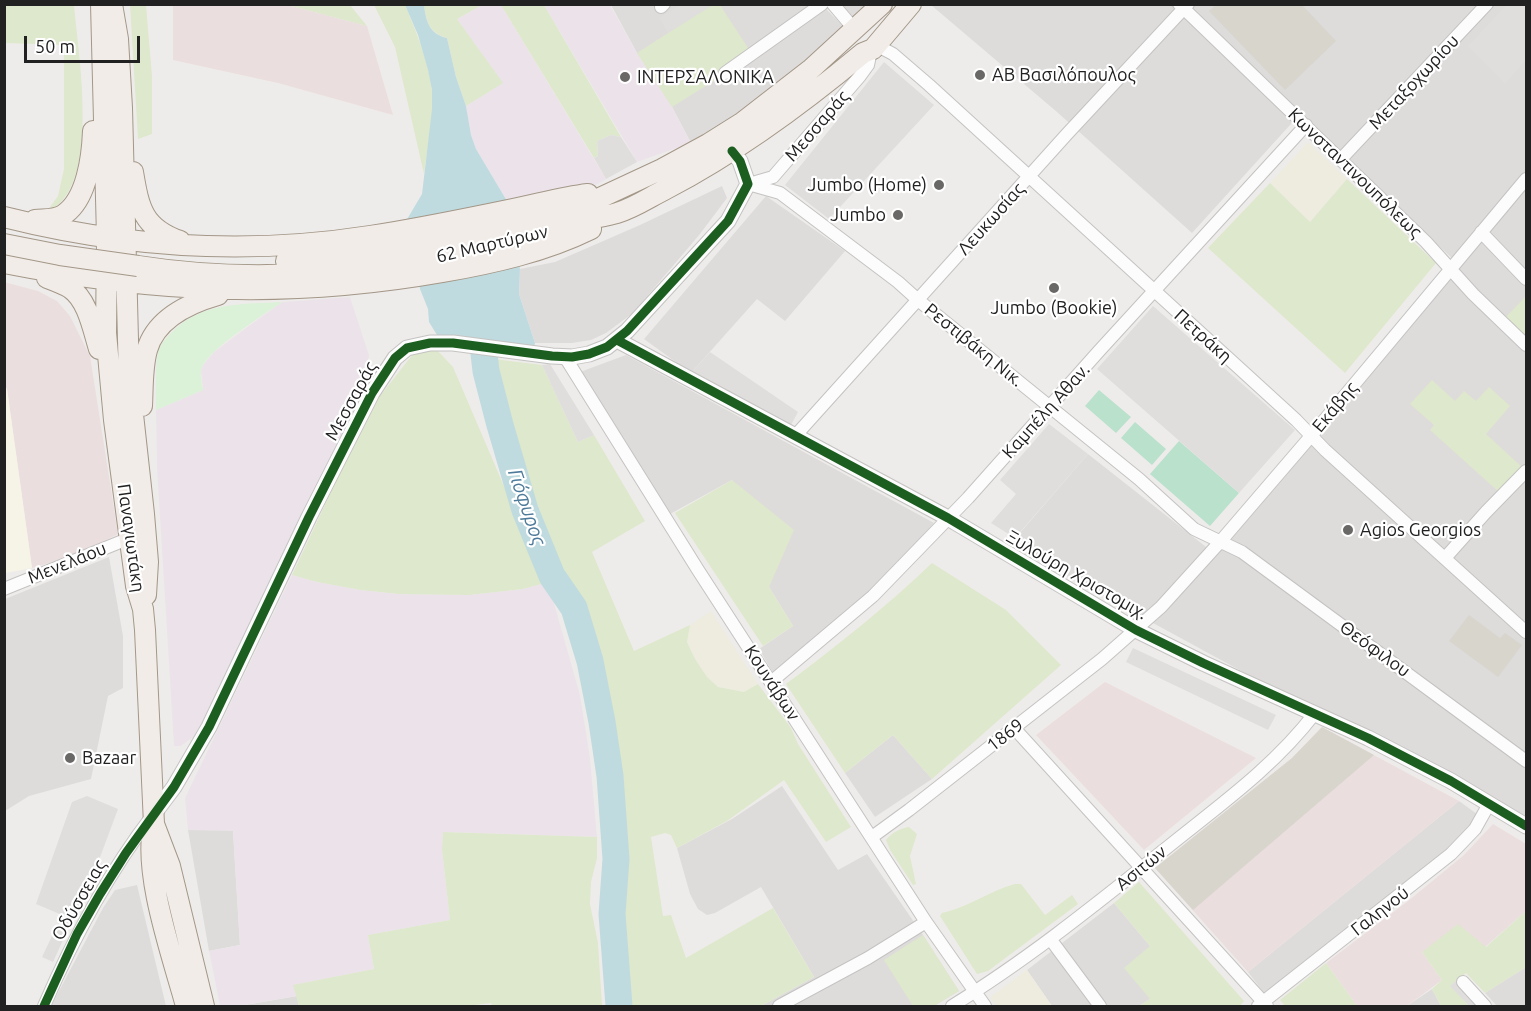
<!DOCTYPE html>
<html>
<head>
<meta charset="utf-8">
<style>
	body { margin:0 }
	#map { position:relative; width:1531px; height:1011px; overflow:hidden; background:#eeecea; font-family:Ubuntu,sans-serif }
	canvas { display:block }
	.frame { position:absolute; inset:0; border:6px solid #212121; pointer-events:none }
	.scale { position:absolute; left:24px; top:36px; width:116px; height:27px; box-sizing:border-box; border:3px solid #212121; border-top:0; padding-left:8px; font-size:18px; line-height:21px; white-space:nowrap; color:#212121; -webkit-text-stroke:4px #fff; paint-order:stroke }
</style>
</head>
<body>
<div id="map">
<canvas width="1531" height="1011"></canvas>
<div class="frame"></div>
<div class="scale">50 m</div>
</div>
<script>
const context = document.querySelector('canvas').getContext('2d');
context.lineJoin = 'round';
function fillPath(path, color) {
  context.fillStyle = color;
  context.fill(path, 'evenodd');
}
function strokePath(path, color, width, dash) {
  context.strokeStyle = color;
  context.lineWidth = width;
  context.lineCap = dash ? 'butt' : 'round';
  context.setLineDash(dash || []);
  context.stroke(path);
}
function label(font, color, halo, rows, align = 'center') {
  context.font = font + ' Ubuntu,sans-serif';
  context.lineWidth = 4.5;
  context.setLineDash([]);
  context.textBaseline = 'middle';
  context.strokeStyle = halo;
  context.fillStyle = color;
  for (const [text, x, y, turn = 0] of rows) {
    context.save();
    context.translate(x, y);
    context.rotate((+turn || 0) * Math.PI / 180);
    context.textAlign = isNaN(turn) ? turn : align;
    if (halo) context.strokeText(text, 0, 0);
    context.fillText(text, 0, 0);
    context.restore();
  }
}
const residential = new Path2D(`
	M611 5H822L848 31 791 80 691 143 672 107 637 53Z
	M836 5H868L850 22Z
	M931 5H1526V820L1267 685 1050 567 1013 541 1088 454 1215 554 1458 264 1300 114 1192 233 1057 112Z
	M722 186 727 198 700 234 633 313 606 333 591 340 572 343H535L519 294 520 269 555 262 640 225Z
	M766 196 845 251 785 321 757 299 691 373 644 339Z
	M626 355 934 523 872 592 773 673 759 649 793 626 769 587 732 480 670 514 580 372Z
	M109 557 123 636V688L108 696 91 779 29 796 5 811V599Z
	M893 735 932 779 875 817 845 773Z
	M782 786 838 870 867 854 923 935 959 991 934 1006H761L814 977 761 887 715 913 707 915 698 909 690 894 677 848 732 819Z
	M1459 801 1477 814 1464 834 1409 883 1264 993 1248 972Z
	M188 830H233L240 945 209 951Z
	M137 885 166 1006H51L103 908 115 890Z
	M1114 903 1150 946V999L1139 1006H1052L1027 970Z
	M1526 967V1006H1497L1485 993Z
	M1432 989 1441 1006H1407Z
	M297 996 299 1006H239Z`);
const commercial = new Path2D(`
	M173 5H288L367 26 393 115 278 83 173 60Z
	M4 282 38 291 57 301 70 316 90 356 118 534 76 555 32 568 7 389 5 386Z
	M1105 682 1256 758 1144 850 1036 735Z
	M1322 727 1459 801 1248 972 1155 868 1292 758Z
	M1493 824 1526 844V911L1485 947 1422 952 1442 980 1407 1006H1357L1326 963 1408 901 1464 855Z`);
const industrial = new Path2D(`
	M482 5H501L606 179 584 192 507 201 476 149 471 135 466 106 502 83 457 19Z
	M544 5H610L637 53 672 107 691 143 637 162Z
	M350 297 369 355 362 401 199 733 181 746H174L157 468 156 410 203 390 201 370 203 365 214 352 246 328 282 302Z
	M292 575 317 582 361 590 399 594 469 595 523 589 548 582 580 695 590 758 597 837 443 832 442 849 450 920 368 935 374 969 294 985 297 996 239 1006H220L209 951 240 945 233 831 188 830 185 798Z`);
const education = new Path2D(`
	M4 386 7 389 32 568 5 573Z`);
const construction = new Path2D(`
	M1217 4 1302 5 1336 41 1285 90 1209 11Z
	M1469 615 1500 638 1505 633 1522 645 1498 677 1449 641Z
	M1322 727 1374 755 1193 910 1155 868 1292 758Z`);
const farmland = new Path2D(`
	M1308 142 1347 179 1310 222 1270 183Z
	M711 611 758 684 744 692 718 687 707 677 695 659 687 641 690 625Z
	M1027 970 1052 1006H996L990 997Z`);
const grass = new Path2D(`
	M5 4 74 5C78 53 100 177 54 208L50 207 58 196 64 169V45L5 43Z
	M713 4 720 5 750 51 717 72 720 77 672 107 637 53Z
	M130 5H146L152 76V134L138 139Z
	M288 5H350L367 26Z
	M374 5H405C416 31 428 60 432 90 435 117 427 146 424 174L395 47Z
	M424 5H482L457 19 503 83 466 106 456 77 447 38C429 33 426 21 424 5Z
	M501 5H544L621 137 611 135 597 141 598 156 594 158Z
	M1347 179 1436 263 1345 373 1208 248 1270 183 1310 222Z
	M1526 296V338L1506 317Z
	M436 349 453 367 521 526 548 582 523 589 469 595 399 594 361 590 317 582 292 575 338 477 380 396 413 354Z
	M494 359 542 365 578 442 594 435 645 521 592 552 634 651 690 625 687 642 695 659 707 677 718 687 744 692 758 684 791 728 798 744 851 827 826 842 784 780 727 821 677 848 671 835 665 833 651 837 663 916 671 915 686 958 773 908 814 977 761 1006H626L618 927 623 857 617 779 608 717 594 653 580 609 568 589 536 519Z
	M1432 380 1455 401 1464 391 1476 401 1489 387 1510 406 1486 434 1523 468 1500 493 1430 430 1434 425 1410 404Z
	M732 480 794 530 769 587 793 626 763 646 675 513Z
	M932 563 1006 610 1061 665 932 779 893 735 845 773 786 684C837 646 886 607 932 563Z
	M909 827 917 834 910 856 916 884 913 885 890 850 886 840C891 833 901 828 909 827Z
	M443 832 597 837V858L591 882 590 904 598 943 602 1006H492L491 1003 466 1006H299L293 985 374 969 368 935 450 920 442 849Z
	M1139 882 1244 1001 1240 1006H1139L1150 999 1124 968 1150 946 1114 903Z
	M1015 884H1021L1045 915 1072 895 1078 904 988 971 977 974 940 916 942 913C967 908 989 891 1015 884Z
	M1526 911V967L1485 993 1466 973 1451 986 1469 1006H1441L1432 989 1442 980 1422 952 1458 924 1486 947Z
	M923 935 959 991 934 1006H913L884 960Z
	M1326 963 1357 1006H1285L1280 1000Z`);
const park = new Path2D(`
	M282 302C264 315 211 347 202 367 199 373 202 383 203 390L156 410C157 392 154 365 159 349 162 342 168 336 173 331 202 302 244 304 282 302Z`);
const pitch = new Path2D(`
	M1099 390 1131 417 1116 433 1085 406Z
	M1135 422 1166 449 1152 465 1121 438Z
	M1179 441 1239 493 1210 526 1150 474Z`);
const parking = new Path2D(`
	M680 5 712 4 713 5 668 33 659 18Z
	M1506 5H1526V60L1505 84 1468 46Z
	M884 62 934 105 829 219 785 185Z
	M611 135 621 137 637 162 606 179 594 158 598 156 597 141Z
	M1153 306 1295 430 1239 493 1097 369Z
	M710 352 798 412 791 425 691 373Z
	M550 364 594 435 578 442 542 365Z
	M1049 424 1088 454 1015 538 991 523 1016 494 1000 480Z
	M1133 648 1276 715 1268 730 1126 662Z
	M87 796 118 809 96 868 53 962 42 957 62 915 36 904 72 802Z
	M1457 980 1481 1006H1469L1450 986Z`);
const water = new Path2D(`
	M405 5H424C426 21 429 34 447 38L456 77 466 106 471 135 476 149 507 201 520 269 519 294 535 343 534 347 437 335 429 322 428 309 420 289 406 221 422 194 432 109V90L428 70 418 35Z`);
const river = new Path2D(`
	M480 319 486 371 500 425 525 510 552 576 574 608 590 661 602 722 610 776 616 859 612 914 619 1006`);
const minor = new Path2D(`
	M833 4 855 30
	M1179 4 1426 242 1473 294 1526 345
	M661 7 664 4
	M876 45 893 54 929 85 1296 420 1325 450 1526 632
	M725 73 822 4
	M1341 159 1487 4
	M748 184 780 193 898 282 918 300 1139 479 1194 529 1242 552 1526 761
	M749 184 773 177 860 76 868 65 871 51
	M1481 232 1526 279
	M565 357 698 570 926 922 985 1006
	M796 435 1067 134 1188 4
	M1445 558 1486 512 1526 471
	M4 589 130 538
	M771 682 873 596 968 498 1099 351 1306 125
	M1014 728 1267 1006
	M872 837 909 810 1102 659 1161 607 1220 542 1311 436 1526 179
	M1051 940 1100 1006
	M1463 982 1485 1006
	M44 1006C73 939 107 875 152 816
	M779 1006 868 958 926 922
	M952 1006C1027 960 1095 905 1164 850 1217 807 1273 768 1315 713
	M1258 1006 1451 854 1475 829 1489 804`);
const tertiary = new Path2D(`
	M617 340 948 518 1136 630 1203 663 1368 738 1451 781 1526 826
	M153 815 174 787 209 727 309 517 372 393 395 358 407 348 430 343H453L552 356 572 357 589 354 607 347 627 331 728 221 748 184 740 161 732 151`);
const primary = new Path2D(`
	M101 4 107 237 106 333 114 420 136 586 143 609 145 630 154 824C142 872 173 958 186 1006
	M112 4 118 39 122 108 129 378 144 514 148 562 146 595
	M133 172C139 208 143 228 180 241
	M4 217C123 247 248 255 370 236 417 229 465 219 513 209 538 204 563 197 588 194
	M35 220C45 219 55 220 63 215 87 200 92 156 93 131
	M286 261 376 253 463 237 537 221 589 203 662 169 708 144 743 122 810 70 882 4
	M4 263C156 293 290 299 443 272 494 263 544 252 591 229
	M138 266C285 289 437 266 577 222 590 218 604 217 617 213 634 208 650 197 666 189 737 152 802 104 863 53L873 49 911 4
	M47 278C55 281 63 284 70 288 88 300 93 330 99 349
	M142 406C143 388 142 368 147 350 156 318 190 303 218 295
	M154 824 170 866 204 1006`);
const primaryBridge = new Path2D(`
	M4 244 60 255 138 266`);
const cycleway = new Path2D(`
	M617 340 948 518 1136 630 1203 663 1368 738 1451 781 1526 826
	M44 1006 77 934 100 894 126 853 174 787 209 727 309 517 372 393 395 358 407 348 430 343H453L552 356 572 357 589 354 607 347 627 331 728 221 748 184 740 161 732 151`);
const markers = [
	[980,75,6,"#696867"],
	[625,77,6,"#696867"],
	[939,185,6,"#696867"],
	[898,215,6,"#696867"],
	[1054,288,6,"#696867"],
	[1348,530,6,"#696867"],
	[70,758,6,"#696867"]
];
const poiNames = [
	["ΑΒ Βασιλόπουλος",992,75],
	["ΙΝΤΕΡΣΑΛΟΝΙΚΑ",637,77],
	["Jumbo (Home)",927,185,"right"],
	["Jumbo",886,215,"right"],
	["Jumbo (Bookie)",1054,308,"center"],
	["Agios Georgios",1360,530],
	["Bazaar",82,758]
];
const streetNames = [
	["Μεταξοχωρίου",1414,82,-47],
	["Μεσσαράς",817,126,-49],
	["Κωνσταντινουπόλεως",1355,173,44],
	["Λευκωσίας",991,219,-48],
	["62 Μαρτύρων",492,244,-13],
	["Πετράκη",1203,336,42],
	["Ρεστιβάκη Νικ.",974,345,39],
	["Μεσσαράς",351,401,-61],
	["Εκάβης",1335,407,-50],
	["Καμπέλη Αθαν.",1046,411,-48],
	["Παναγιωτάκη",131,538,82],
	["Μενελάου",67,563,-22],
	["Ξυλούρη Χριστομιχ.",1077,575,30],
	["Θεόφιλου",1375,649,36],
	["Κουνάβων",772,683,57],
	["1869",1005,735,-38],
	["Ασιτών",1141,868,-39],
	["Οδύσσειας",79,900,-60],
	["Γαληνού",1380,911,-38]
];
const waterNames = [
	["Γιόφυρος",527,507,71]
];
fillPath(residential, '#dedcdb');
fillPath(commercial, '#ebdede');
fillPath(industrial, '#ebe3e9');
fillPath(education, '#f6f4e7');
fillPath(construction, '#d7d5cc');
fillPath(farmland, '#edecdf');
fillPath(grass, '#dee8cc');
fillPath(park, '#dbf1d8');
fillPath(pitch, '#b9e1cc');
fillPath(parking, '#dfdedd');
fillPath(water, '#c0dbdf');
strokePath(river, '#c0dbdf', 27);
strokePath(minor, '#c4c3c2', 14);
strokePath(tertiary, '#c4c3c2', 17);
strokePath(primary, '#a39788', 22);
strokePath(minor, '#fcfcfc', 12);
strokePath(tertiary, '#fcfcfc', 15);
strokePath(primary, '#f1ece7', 20);
strokePath(primaryBridge, '#a39788', 22, []);
strokePath(primaryBridge, '#f1ece7', 20);
strokePath(cycleway, '#1b5e20', 9);
for (const [x, y, r, color] of markers) {
  const dot = new Path2D();
  dot.arc(x, y, r, 0, 2 * Math.PI);
  context.fillStyle = color;
  context.fill(dot);
  strokePath(dot, '#fff', 2);
}
label('18px', '#212121', '#fff', poiNames, 'left');
label('18px', '#212121', '#fff', streetNames);
label('italic 20px', '#4e7b9a', '#fff', waterNames);
</script>
</body>
</html>
